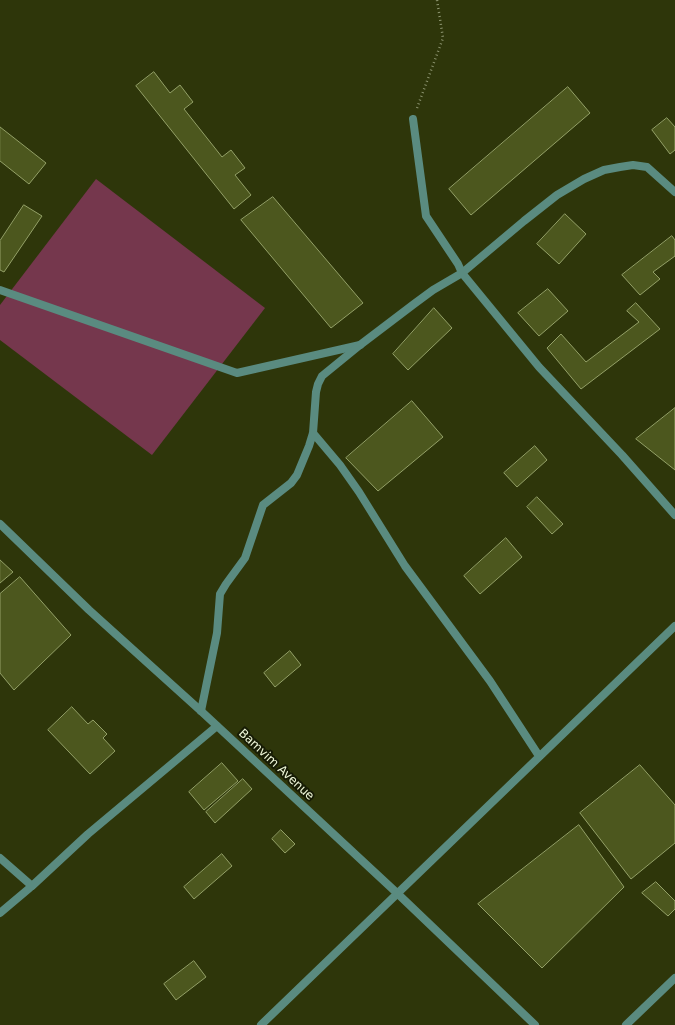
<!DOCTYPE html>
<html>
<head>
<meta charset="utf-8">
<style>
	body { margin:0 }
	canvas { display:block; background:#2e360a }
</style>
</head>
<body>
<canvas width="675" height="1025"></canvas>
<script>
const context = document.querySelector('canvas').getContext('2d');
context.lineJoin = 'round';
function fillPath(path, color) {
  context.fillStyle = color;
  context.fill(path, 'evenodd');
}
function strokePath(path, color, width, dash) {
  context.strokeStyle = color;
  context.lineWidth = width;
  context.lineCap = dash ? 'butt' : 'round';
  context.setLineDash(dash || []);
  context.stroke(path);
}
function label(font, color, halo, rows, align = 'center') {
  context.font = font + ' "DejaVu Sans",sans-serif';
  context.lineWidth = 4;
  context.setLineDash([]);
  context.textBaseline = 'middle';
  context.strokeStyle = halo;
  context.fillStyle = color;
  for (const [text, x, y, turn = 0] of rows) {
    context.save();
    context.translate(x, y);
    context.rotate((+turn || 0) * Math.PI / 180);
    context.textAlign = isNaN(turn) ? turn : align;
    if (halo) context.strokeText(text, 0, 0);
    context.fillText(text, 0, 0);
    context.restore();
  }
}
const green = new Path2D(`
	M96 179 265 308 152 455 0 340V305Z`);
const building = new Path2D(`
	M154 72 170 93 180 85 193 102 184 109 222 157 231 150 245 168 235 175 251 195 234 209 136 86Z
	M568 87 590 113 471 215 449 189Z
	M667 118 675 127V150L670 154 652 130Z
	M0 127 46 163 29 184 0 161Z
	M273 197 363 303 331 328 241 220Z
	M24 205 42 216 4 272 0 270V241Z
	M565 214 586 234 559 264 537 244Z
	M672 236 675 240V256L653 272 660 279 640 295 622 275Z
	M548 289 568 311 539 336 518 313Z
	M636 303 660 329 581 389 547 348 561 334 586 362 639 322 627 311Z
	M434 308 452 328 408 370 393 354Z
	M412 401 443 437 378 491 346 458Z
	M675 408V470L636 439Z
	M535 446 547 460 517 487 504 473Z
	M537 497 563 524 552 534 527 507Z
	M506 538 522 557 480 594 464 576Z
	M0 560 13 572 0 583Z
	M20 577 71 635 14 690 0 673V594Z
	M290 651 301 665 275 687 264 673Z
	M72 707 88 724 93 720 107 734 103 738 115 751 90 774 48 730Z
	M222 763 238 781 204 810 189 792Z
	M640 765 675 805V843L631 879 580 813Z
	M243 779 252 789 215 823 206 812Z
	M579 825 624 887 542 968 478 904Z
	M281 830 295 844 285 853 272 839Z
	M222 854 232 866 194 899 184 887Z
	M656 882 675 901V909L668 916 642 893Z
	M194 961 206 977 176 1000 164 984Z`);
const path = new Path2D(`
	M417 108 443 38 437 0`);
const service = new Path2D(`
	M413 119 426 216 458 264 462 273
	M0 290 237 373 360 345`);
const minor = new Path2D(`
	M462 273 539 367 622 455 675 515
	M313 433 340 465 359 492 405 566 490 681 539 756
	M201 711 217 633 220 594 226 584 245 558 263 505 291 483 297 475 309 446 313 433 316 392 318 384 322 376 360 345 414 304 433 290 462 273 524 221 557 195 584 179 604 170 620 167 633 165 647 167 675 192
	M0 858 32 886
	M0 913 32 886 88 834 217 726
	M261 1025 675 626
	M626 1025 675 978`);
const tertiary = new Path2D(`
	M0 524 89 610 201 711 398 894 535 1025`);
const streetNames = [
	["Bamvim Avenue",276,765,43]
];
fillPath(green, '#75374d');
fillPath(building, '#4c571e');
strokePath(building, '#93a067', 1);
strokePath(path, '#8d9570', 2.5, [1, 3]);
strokePath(service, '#5a8b80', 8);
strokePath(minor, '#5a8b80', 8);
strokePath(tertiary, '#5a8b80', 8);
label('12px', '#f0f8da', '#171c05', streetNames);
</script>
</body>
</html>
